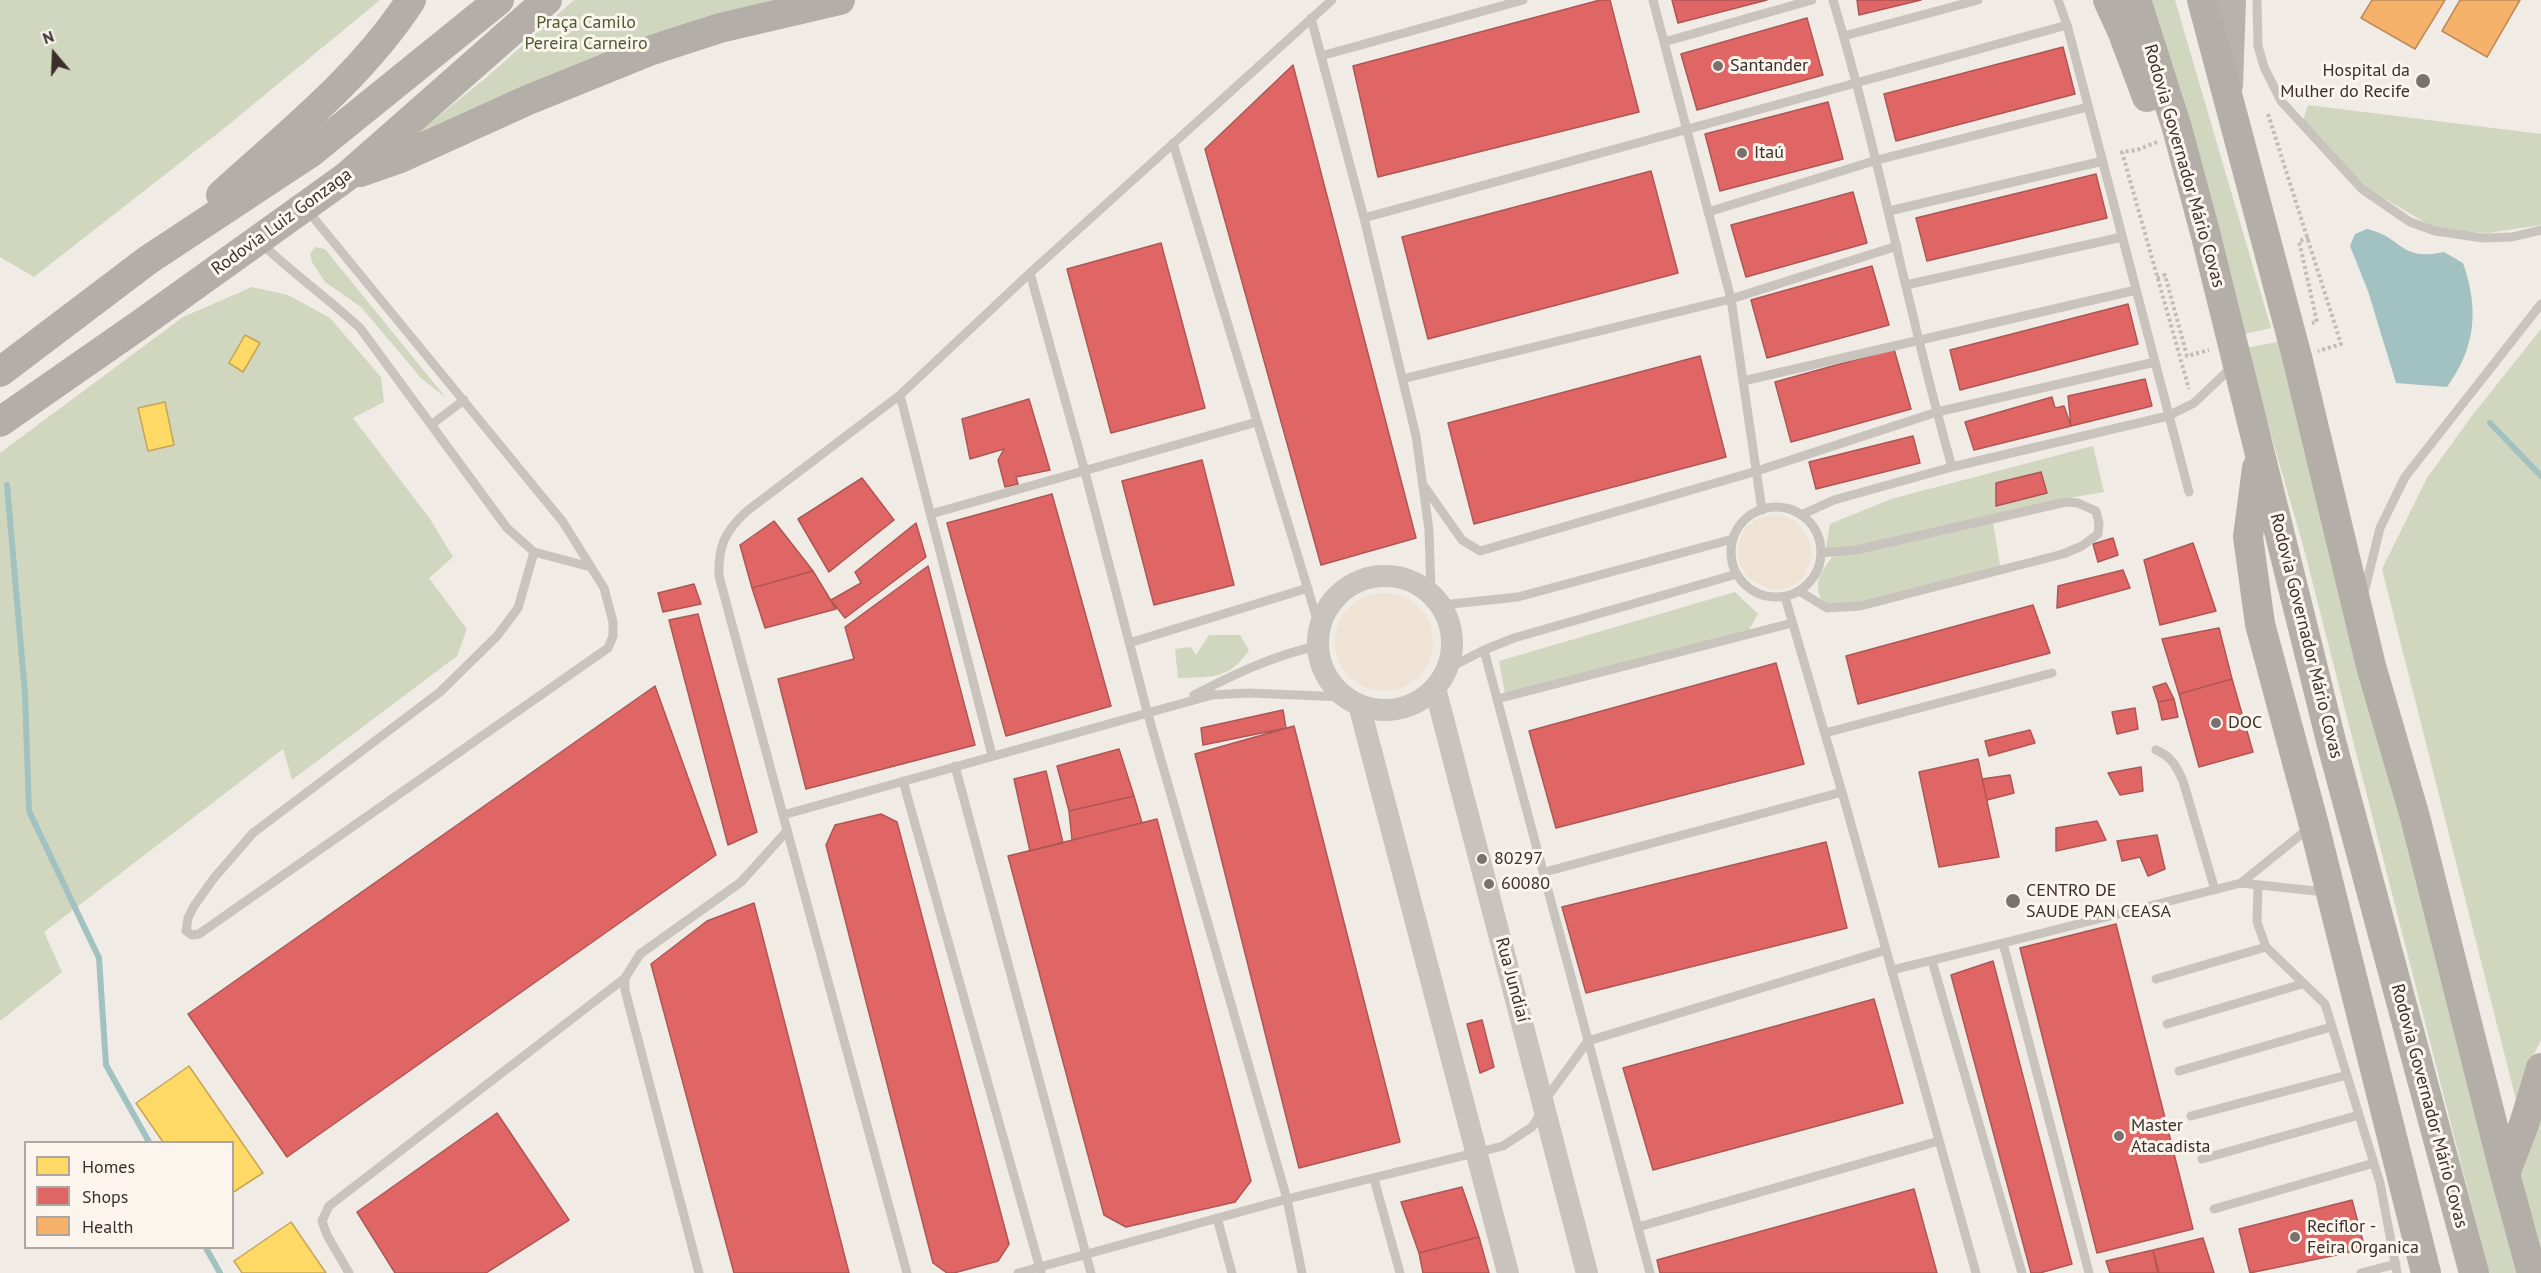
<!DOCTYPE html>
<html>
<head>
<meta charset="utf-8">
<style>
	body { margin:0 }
	#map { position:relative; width:2541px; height:1273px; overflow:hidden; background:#f0ebe5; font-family:"PT Sans",sans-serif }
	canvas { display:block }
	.legend { position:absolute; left:24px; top:1141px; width:210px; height:108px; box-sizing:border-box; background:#fbf5ee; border:2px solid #aea6a0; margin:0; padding:8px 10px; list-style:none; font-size:18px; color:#3b302b }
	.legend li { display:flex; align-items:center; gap:12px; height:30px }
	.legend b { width:30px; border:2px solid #aea6a0 }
	.north { position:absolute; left:24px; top:24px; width:60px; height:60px; -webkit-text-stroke:4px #fbf5ee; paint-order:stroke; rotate:341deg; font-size:16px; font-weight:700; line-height:24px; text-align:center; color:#3b302b }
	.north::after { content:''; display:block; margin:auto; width:21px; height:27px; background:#3b302b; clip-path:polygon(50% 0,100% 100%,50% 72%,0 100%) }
</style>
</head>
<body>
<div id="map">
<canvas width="2541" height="1273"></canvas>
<ul class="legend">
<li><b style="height:16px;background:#ffd966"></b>Homes</li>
<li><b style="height:16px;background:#e06666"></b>Shops</li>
<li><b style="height:16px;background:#f6b26b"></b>Health</li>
</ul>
<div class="north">N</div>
</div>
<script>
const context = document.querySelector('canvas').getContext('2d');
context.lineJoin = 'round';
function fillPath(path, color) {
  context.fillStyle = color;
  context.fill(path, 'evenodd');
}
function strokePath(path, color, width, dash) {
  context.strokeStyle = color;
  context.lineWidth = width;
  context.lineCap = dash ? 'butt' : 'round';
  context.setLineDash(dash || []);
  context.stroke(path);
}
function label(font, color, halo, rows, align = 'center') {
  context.font = font + ' "PT Sans",sans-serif';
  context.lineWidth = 6;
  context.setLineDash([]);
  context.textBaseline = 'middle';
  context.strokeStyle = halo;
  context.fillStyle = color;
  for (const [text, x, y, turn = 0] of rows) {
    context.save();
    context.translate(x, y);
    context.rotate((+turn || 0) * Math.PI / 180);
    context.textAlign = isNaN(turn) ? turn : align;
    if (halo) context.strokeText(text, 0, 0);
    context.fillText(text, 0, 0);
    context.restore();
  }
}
const green = new Path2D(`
	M0 0H380L227 126 34 277 0 257Z
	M574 0H810L384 160 487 77Z
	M2140 0H2175L2271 328 2236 336Z
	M2308 105 2541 134V225L2488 233 2436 229 2362 185 2303 121Z
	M315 247 325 249 446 398 421 378 361 307 325 282 312 262 310 254Z
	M252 287 288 295 330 318 381 377 384 402 353 418 430 519 453 557 429 578 467 629 457 656 292 780 283 749 44 932 62 972 0 1021V453L183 317Z
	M2541 329V1040L2532 1058 2517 1104 2382 569 2427 478 2471 417Z
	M2282 341 2527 1273H2489L2304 549 2246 348Z
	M2093 446 2104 492 2057 500 1825 553 1830 524 1891 499Z
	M1993 523 2001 571 1860 606 1827 608C1811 586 1818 576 1832 557Z
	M1735 592 1758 614 1746 635 1505 694 1499 661Z
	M1209 635H1240L1249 650C1229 680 1211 677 1178 678L1175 649 1191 647 1196 655Z
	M2541 1070V1273L2505 1174Z`);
const plaza = new Path2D(`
	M1778 514 1794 520 1807 535 1813 555 1802 579 1786 589 1772 590 1749 579 1739 563 1738 544 1746 527 1759 518Z
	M1335 642a49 49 0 1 1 98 0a49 49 0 1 1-98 0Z`);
const water = new Path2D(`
	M2367 229C2403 237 2399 262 2444 252L2463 263C2479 309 2476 347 2447 387L2396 383 2368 291 2350 246 2355 234Z`);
const homes = new Path2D(`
	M245 335 260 343 243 372 229 363Z
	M165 402 174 445 148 451 138 408Z
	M189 1066 263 1173 232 1193V1142H163L136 1103Z
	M291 1222 326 1273H242L234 1261Z`);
const shops = new Path2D(`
	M1600 0H1610L1639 112 1378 177 1353 66Z
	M1672 0H1767L1678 23Z
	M1857 0H1921L1859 15Z
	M1807 18 1823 75 1697 110 1681 54Z
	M2063 47 2075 94 1896 141 1884 94Z
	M1293 65 1416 538 1321 565 1205 149Z
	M1828 102 1843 159 1720 191 1705 134Z
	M1651 171 1678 273 1428 339 1402 237Z
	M2096 174 2107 218 1927 261 1916 218Z
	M1853 192 1867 243 1746 277 1731 225Z
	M1161 243 1205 408 1111 433 1067 269Z
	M1872 266 1889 325 1767 358 1751 300Z
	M2128 304 2138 344 1960 390 1950 350Z
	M1894 349 1911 409 1791 442 1775 382Z
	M1700 356 1726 457 1474 524 1448 423Z
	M2145 379 2152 406 2071 426 2068 396Z
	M2052 397 2055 408 2064 406 2071 426 1974 450 1965 422Z
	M1029 399 1050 470 1016 477 1018 484 1005 487 998 460 1004 449 970 459 962 419Z
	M1913 436 1920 463 1816 489 1809 462Z
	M1202 460 1234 585 1154 605 1122 481Z
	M2041 472 2047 493 1996 506V483Z
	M862 478 894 520 829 572 798 519Z
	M1052 494 1111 706 1006 736 947 523Z
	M774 521 813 571 752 588 740 545Z
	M916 523 926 557 845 618 831 600 861 583 855 572Z
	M2113 538 2118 555 2098 562 2093 544Z
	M2193 543 2216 611 2160 625 2144 560Z
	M928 566 975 745 806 789 778 679 854 659 845 627Z
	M2123 570 2130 588 2057 608 2058 586Z
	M813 571 836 609 765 628 752 588Z
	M694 584 701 604 663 612 658 593Z
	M2033 605 2050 653 1858 704 1846 656Z
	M698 614 757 832 728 845 669 620Z
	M2219 628 2232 679 2179 694 2162 639Z
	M1776 663 1804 764 1556 828 1529 731Z
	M2232 679 2253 752 2199 767 2179 694Z
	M2166 683 2174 699 2158 702 2153 687Z
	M655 686 716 855 287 1157 188 1014Z
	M2174 699 2178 717 2162 720 2158 702Z
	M2135 708 2138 729 2117 734 2112 712Z
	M1283 710 1286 728 1203 745 1201 728Z
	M1294 726 1400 1142 1299 1168 1195 754Z
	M2030 730 2035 743 1989 756 1985 741Z
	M1119 749 1134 796 1069 811 1057 766Z
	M1978 759 1999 857 1939 867 1919 772Z
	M2141 767 2143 791 2120 795 2108 773Z
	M1046 771 1063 843 1030 851 1014 779Z
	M2010 775 2014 793 1987 800 1982 779Z
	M1134 796 1142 823 1072 840 1069 811Z
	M881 814 897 822 1009 1244 998 1261 954 1273H947L933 1263 826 845 835 825Z
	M1157 819 1251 1181 1235 1202 1126 1227 1104 1215 1008 856Z
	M2097 821 2106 840 2056 851V828Z
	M2157 835 2165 869 2148 876 2140 857 2122 861 2117 841Z
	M1826 842 1847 928 1586 993 1562 907Z
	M754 903 849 1273H734L651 964 707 921Z
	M2116 924 2193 1229 2097 1253 2020 948Z
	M1993 961 2072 1264 2040 1273H2031L1951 975Z
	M1874 999 1903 1103 1653 1170 1623 1068Z
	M1482 1020 1494 1067 1480 1073 1467 1024Z
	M497 1113 569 1220 486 1273H395L357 1212Z
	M1462 1187 1479 1237 1419 1253 1401 1202Z
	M1914 1189 1937 1273H1660L1657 1260Z
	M2352 1200 2365 1249 2250 1273 2239 1229Z
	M1479 1237 1489 1273H1423L1419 1253Z
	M2203 1238 2214 1273H2159L2153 1250Z
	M2153 1250 2158 1273H2110L2106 1261Z`);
const health = new Path2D(`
	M2372 0H2445L2415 49 2361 18Z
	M2460 0H2520L2487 57 2442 31Z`);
const stream = new Path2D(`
	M2490 423 2541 476
	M7 485 25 694 29 811 99 958 106 1065 149 1142
	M206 1248 220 1273`);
const path = new Path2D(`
	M2268 114 2341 344 2318 351
	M2157 142 2137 150 2122 152 2189 389
	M2309 238 2299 241 2317 322 2312 323
	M2157 278 2165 275 2187 356 2209 350`);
const service = new Path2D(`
	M1653 0 1731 299 1762 510
	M2058 0 2067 25 2189 492
	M2257 0 2258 46 2264 67 2281 101 2362 189 2410 222 2435 231 2483 238 2512 237 2541 230
	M1311 18 1364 218 1416 436 1429 530 1431 593
	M1844 36 1978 0
	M1664 42 1812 0
	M1321 56 1523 0
	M1173 143 1319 626
	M308 211 563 522 604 588 613 622V636L608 648 199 934 192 935 186 931 188 918 194 906 214 878 253 833 440 692 497 636 518 608 534 552
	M1889 211 2103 161
	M1708 212 1877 160 2088 107
	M1364 218 2067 25
	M261 243C292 273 328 298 360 328L507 528 534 552 591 567
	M1030 273 1085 472 1147 711 1287 1199 1302 1273
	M1906 285 2122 237
	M1402 379 1731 299 1897 246
	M1743 381 2136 290
	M900 395 992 755
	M431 425 464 400
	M1952 467 2168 416 2194 403 2232 367
	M1424 486 1462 540 1480 551 1757 471 1937 412 2155 362
	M1731 552a45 45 0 1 1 90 0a45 45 0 1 1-90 0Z
	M931 514 1257 422
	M1801 515 1834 500 1952 467C1908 312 1879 154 1833 0
	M2365 589 2380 528 2405 477 2541 304
	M1799 591 1827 608 1860 606 2063 554 2082 546 2098 534 2099 524 2096 511 2078 503 2066 502 1856 550 1821 553
	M1785 597 1846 806 1976 1273
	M1442 605 1518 597 1733 539
	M1129 643 1308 588
	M1484 650 1650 1273
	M1447 669 1484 650 1514 638 1737 574
	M1194 695C1235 674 1272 656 1317 646
	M1497 699 1792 623
	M1825 733 2052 673
	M2156 750C2171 756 2177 767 2183 781L2215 890
	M955 766 1091 1273
	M903 781 1041 1272
	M783 815 719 576C718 546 725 531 747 511L900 395 1030 273 1332 0
	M1545 872 1842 792
	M2241 883 2325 892
	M2258 885 2257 922 2266 947 2325 1004 2380 1183 2397 1273
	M2003 943 2241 883 2309 828
	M1932 961 2022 1273
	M1892 970 2003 943 2089 1273
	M2156 979 2266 947
	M2167 1024 2302 984
	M2179 1071 2331 1027
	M1545 1100 1588 1041 1886 950
	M2191 1116 2347 1075
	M2202 1159 2359 1115
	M1374 1179 1400 1273
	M2214 1209 2374 1163
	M1217 1218 1232 1273
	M1638 1227 1939 1141
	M349 1273 327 1235 322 1221 329 1206 625 978
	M699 1273 625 990V978L640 954 741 882 787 831
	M907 1273 783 815 1212 695 1248 693 1345 697
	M1018 1273 1287 1199 1503 1146 1532 1127 1541 1113
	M2361 1273 2396 1264`);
const tertiary = new Path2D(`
	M1318 643a67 67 0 1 1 134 0a67 67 0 1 1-134 0Z
	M1435 688 1587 1273
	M1359 705 1508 1273`);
const primary = new Path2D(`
	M2229 85 2232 0`);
const trunk = new Path2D(`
	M2108 0 2123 33 2147 97
	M2136 0 2177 128 2206 236 2331 741 2474 1273
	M2202 0 2297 357 2371 666 2415 817 2505 1174 2532 1273
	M360 172 400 158 528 100 649 51 720 28 840 0
	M221 195C288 134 361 77 411 0
	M0 372 148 260 310 153 499 0
	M0 422 138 326 346 177 547 0
	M2257 468 2248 537 2260 624 2314 825 2426 1273
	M2505 1174 2524 1124 2541 1068`);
const markers = [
	[1718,66,6,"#7a716c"],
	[2423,81,8,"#7a716c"],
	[1742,153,6,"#7a716c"],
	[2216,723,6,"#7a716c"],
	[1482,859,6,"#7a716c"],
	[1489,884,6,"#7a716c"],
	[2013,901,8,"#7a716c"],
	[2119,1136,6,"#7a716c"],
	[2295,1237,6,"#7a716c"]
];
const parkNames = [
	["Praça Camilo",586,23],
	["Pereira Carneiro",586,44]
];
const poiNames = [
	["Santander",1730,66],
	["Hospital da",2410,71,"right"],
	["Mulher do Recife",2410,92,"right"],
	["Itaú",1754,153],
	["DOC",2228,723],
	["80297",1494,859],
	["60080",1501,884],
	["CENTRO DE",2026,891],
	["SAUDE PAN CEASA",2026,912],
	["Master",2131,1126],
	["Atacadista",2131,1147],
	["Reciflor -",2307,1227],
	["Feira Organica",2307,1248]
];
const streetNames = [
	["Rodovia Governador Mário Covas",2184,166,74],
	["Rodovia Luiz Gonzaga",282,222,-36],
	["Rodovia Governador Mário Covas",2306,636,76],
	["Rua Jundiaí",1512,980,75],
	["Rodovia Governador Mário Covas",2429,1106,75]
];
fillPath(green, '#d1d6bf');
fillPath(plaza, '#eee3d5');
fillPath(water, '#a1c2c1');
fillPath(homes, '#ffd966');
strokePath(homes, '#c4a654', 1.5);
fillPath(shops, '#e06666');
strokePath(shops, '#ae5654', 1.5);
fillPath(health, '#f6b26b');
strokePath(health, '#be8b58', 1.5);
strokePath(stream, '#a1c2c1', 6);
strokePath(path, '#c2bbb6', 4, [3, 3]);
strokePath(service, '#c9c3be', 9);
strokePath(tertiary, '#c9c3be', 22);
strokePath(primary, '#b8b1ad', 28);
strokePath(trunk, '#b4aea8', 30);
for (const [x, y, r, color] of markers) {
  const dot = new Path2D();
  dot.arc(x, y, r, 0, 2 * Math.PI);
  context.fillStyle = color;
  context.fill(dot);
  strokePath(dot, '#fbf5ee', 2);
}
label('18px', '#4a5a2e', '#fbf5ee', parkNames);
label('18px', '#3b302b', '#fbf5ee', poiNames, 'left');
label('18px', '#3b302b', '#fbf5ee', streetNames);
</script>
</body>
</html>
